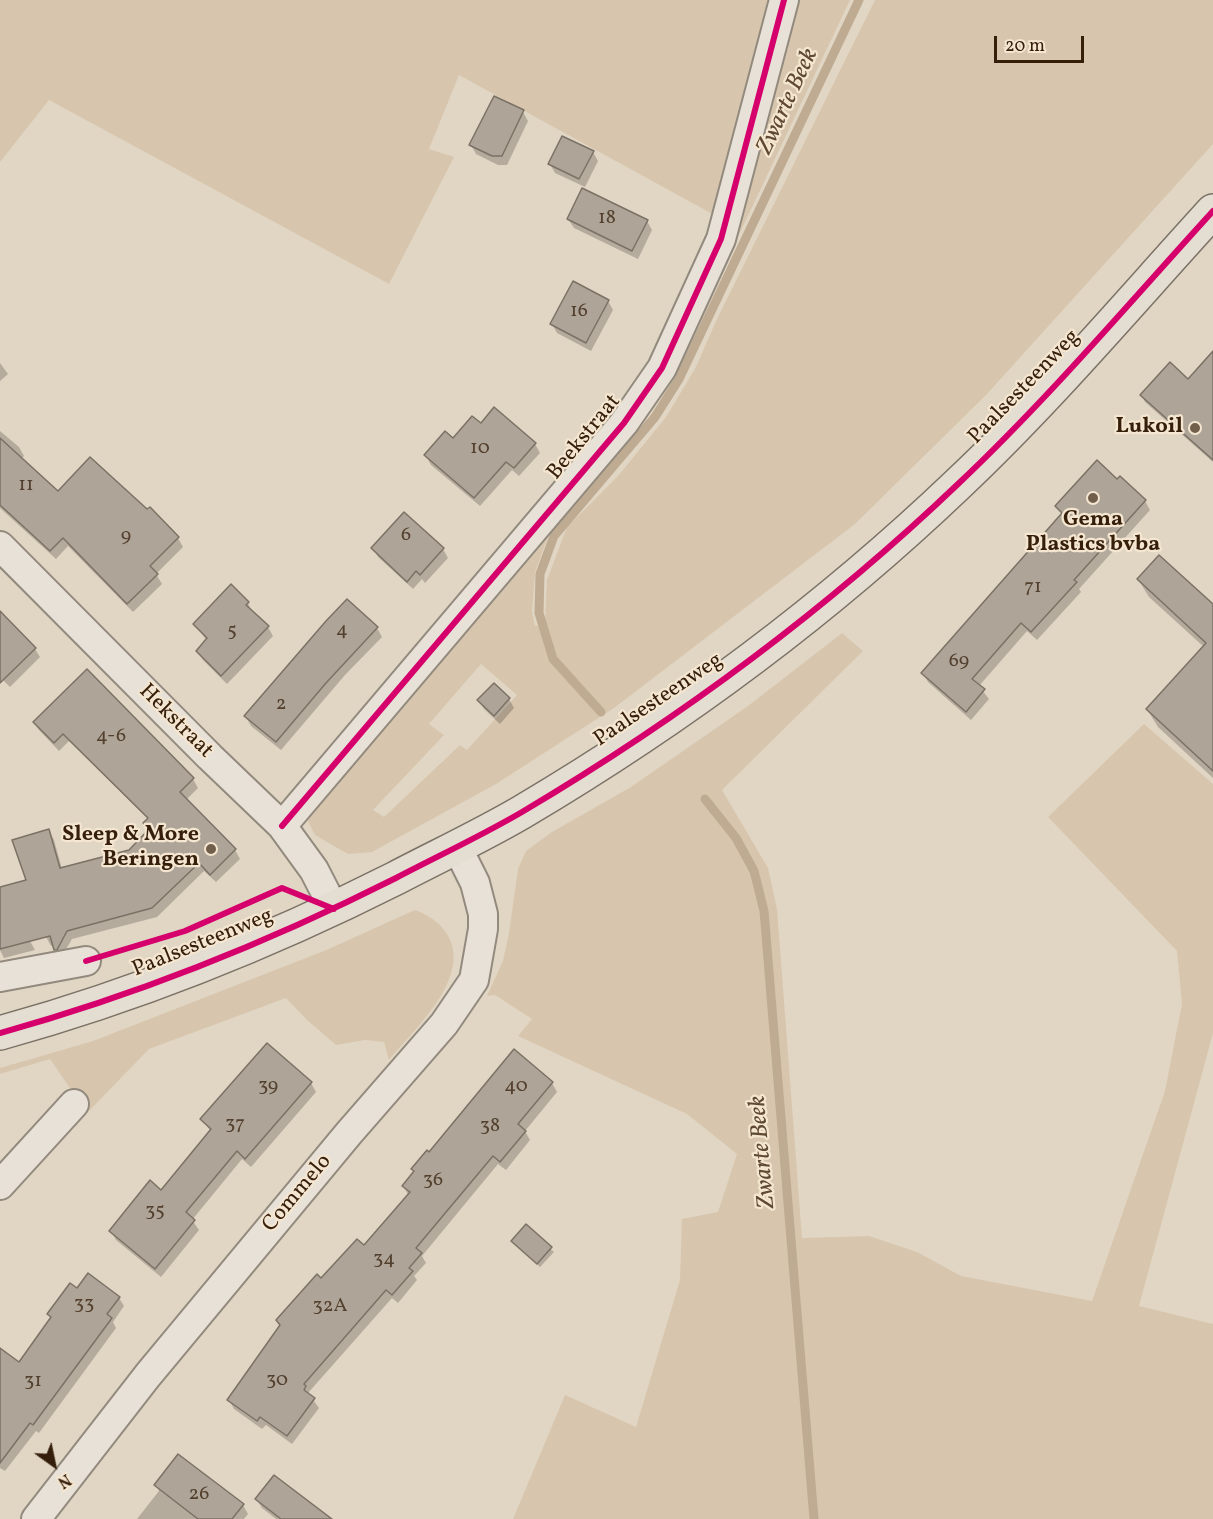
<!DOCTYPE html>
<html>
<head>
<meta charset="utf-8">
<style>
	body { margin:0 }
	#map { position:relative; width:1213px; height:1519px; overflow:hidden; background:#e1d6c4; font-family:Vollkorn,serif }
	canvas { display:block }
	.north { position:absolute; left:24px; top:1435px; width:60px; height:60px; -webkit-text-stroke:4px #f4e6d0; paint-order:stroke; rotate:147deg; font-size:16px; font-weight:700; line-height:24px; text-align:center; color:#351e0a }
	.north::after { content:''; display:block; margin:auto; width:21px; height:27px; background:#351e0a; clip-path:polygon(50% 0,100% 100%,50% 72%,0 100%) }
	.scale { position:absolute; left:994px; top:36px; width:90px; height:27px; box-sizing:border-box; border:3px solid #351e0a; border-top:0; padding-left:8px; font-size:18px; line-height:21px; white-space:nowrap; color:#351e0a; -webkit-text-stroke:4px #f4e6d0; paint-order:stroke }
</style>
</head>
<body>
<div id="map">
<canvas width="1213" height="1519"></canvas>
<div class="north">N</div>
<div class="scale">20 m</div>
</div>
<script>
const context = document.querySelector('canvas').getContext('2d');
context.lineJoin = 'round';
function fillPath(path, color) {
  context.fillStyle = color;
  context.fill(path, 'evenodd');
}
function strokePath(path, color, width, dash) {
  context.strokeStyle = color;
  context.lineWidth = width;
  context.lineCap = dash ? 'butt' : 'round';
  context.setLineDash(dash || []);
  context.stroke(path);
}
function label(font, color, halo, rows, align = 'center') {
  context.font = font + ' Vollkorn,serif';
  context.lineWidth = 4.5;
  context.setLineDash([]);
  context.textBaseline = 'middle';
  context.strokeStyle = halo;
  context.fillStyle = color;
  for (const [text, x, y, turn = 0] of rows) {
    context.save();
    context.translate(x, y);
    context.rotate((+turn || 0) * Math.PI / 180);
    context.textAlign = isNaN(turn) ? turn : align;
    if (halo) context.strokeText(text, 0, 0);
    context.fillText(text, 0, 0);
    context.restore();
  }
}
const green = new Path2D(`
	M0 0H769L716 216 459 75 429 149 454 157 389 284 49 100 0 162Z
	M795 0H850L746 220 654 408 608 466 551 528 535 572 532 612 535 626 545 623 547 580 567 527 618 476 666 417 696 367 716 321 875 0H1213V144L987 394 855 524 614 708 496 784 372 852 348 854 315 835 306 817 645 409ZM481 664 517 695 467 750 460 745 384 817 373 810 444 735 429 724Z
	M842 633 863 651 722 790 768 868 777 909 802 1238 869 1236 917 1252 961 1276 1092 1301 1165 1091 1182 1004 1177 951 1048 817 1144 724 1213 784V1033L1139 1306 1213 1324V1519H513L565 1395 636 1427 680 1280 682 1219 718 1212 737 1154 687 1114 518 1036 532 1019 495 995 487 996 503 961 509 933 518 869 526 851 552 832 631 787 748 706Z
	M415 910C431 916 445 926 451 942 466 983 413 1031 389 1060L384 1042 365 1040 336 1045 307 1020 286 998 149 1049 87 1113 50 1059 0 1074V1068L93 1041 324 951Z`);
const shadow = new Path2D(`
	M523 112 528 121 507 165H498L476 154 471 145Z
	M593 152 598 161 585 187 555 173 550 164Z
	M568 219 647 221 652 230 638 259 574 228Z
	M608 301 613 310 591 351 557 333 552 324Z
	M1213 353V462L1145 402 1142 396 1188 381Z
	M0 363 8 374 0 381Z
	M481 426 535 444 540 453 519 476 512 470 480 506 431 465 426 456Z
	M0 431 19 447 24 456 21 459 58 493 147 511 150 509 178 538 183 547 156 574 162 584 133 612 68 546 56 559 0 508Z
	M1117 481 1145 501 1150 510 1079 589 1081 592 1037 640 1027 631 979 686 989 699 971 720 928 682 923 673 1062 515 1057 506Z
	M373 548 443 549 448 558 425 583 422 579 413 589 378 557Z
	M1138 579 1213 606V778L1158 727 1147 709 1204 647 1149 597Z
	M248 603 252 612 268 627 273 636 227 684 203 660 197 651 207 641 195 624Z
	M0 622 35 649 40 657 10 687 0 677Z
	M377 628 382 637 345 675 281 750 251 726 246 717Z
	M494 685 509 699 514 708 500 724 484 709 479 701Z
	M34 722 193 779 198 788 186 800 235 850 240 859 216 882 204 871 157 917 72 939 61 958 54 944 51 946 46 937 49 831 54 840 62 869 130 851 150 831 145 823 149 820 69 741 59 751 39 730Z
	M0 899 30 941 35 950 4 958 0 950Z
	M311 1083 316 1092 251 1167 242 1159 192 1220 199 1230 161 1277 116 1240 111 1231 162 1192 211 1132 202 1119Z
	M552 1083 557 1092 525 1131 530 1140 506 1170 498 1164 422 1256 426 1263 414 1276 417 1280 398 1303 392 1298 308 1393 319 1408 292 1444 266 1425 262 1429 234 1409 229 1400 281 1327 277 1321 321 1280 364 1247 409 1196 403 1186 429 1154Z
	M526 1226 554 1252 540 1267 516 1245Z
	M77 1290 119 1298 124 1306 113 1322 116 1328 39 1433 36 1431 5 1471 0 1468V1365L19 1364 52 1319 49 1314Z
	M156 1485 243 1505 248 1514 244 1519H137L159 1491Z
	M257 1500 317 1519H276L262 1508Z`);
const stream = new Path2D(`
	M601 712 553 659 539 613 540 574 554 536 655 417 679 379 859 0
	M705 799 736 838 754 871 764 911 814 1519`);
const building = new Path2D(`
	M494 96 524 110 502 156H492L469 145Z
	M562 136 594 151 579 179 548 164Z
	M582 188 648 220 632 251 567 219Z
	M573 281 609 300 586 343 550 324Z
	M1213 351V460L1140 395 1170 362 1188 379Z
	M494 407 536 443 514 468 506 462 474 498 424 455 445 431 453 438 472 416 481 423Z
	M0 438 58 491 90 457 147 509 150 507 179 537 150 566 158 574 127 604 63 538 50 551 0 505Z
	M1097 460 1117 479 1120 476 1146 500 1074 580 1077 582 1031 632 1021 623 972 679 985 689 966 712 921 673 1062 513 1055 506Z
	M404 512 444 548 420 575 416 571 407 582 371 548Z
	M1159 555 1213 604V771L1146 709 1206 643 1137 579Z
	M231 584 249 602 246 605 269 626 221 676 196 651 207 638 193 624Z
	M347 599 378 627 326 683 276 742 244 716 326 621Z
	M0 611 36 648 0 683Z
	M87 669 194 778 180 792 236 849 210 875 199 863 152 908 67 931 57 950H54L50 936 0 949V887L26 880 12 840 49 829 60 868 129 850 149 829 143 823 148 818 63 734 54 743 33 722Z
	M494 683 510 698 494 716 477 700Z
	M267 1043 312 1082 245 1159 237 1151 186 1212 195 1220 155 1269 109 1231 150 1180 161 1190 211 1129 200 1119Z
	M514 1049 553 1082 518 1124 526 1131 500 1162 493 1156 416 1248 422 1253 409 1268 413 1271 392 1295 386 1290 304 1384 306 1386 304 1390 315 1398 287 1436 260 1417 257 1421 227 1400 280 1325 276 1320 317 1274 321 1278 357 1239 364 1245 410 1192 402 1186 414 1171 411 1169 427 1150 429 1152Z
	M526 1224 552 1247 537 1264 511 1241Z
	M88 1273 120 1297 107 1314 112 1318 33 1425 30 1423 0 1463V1348L19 1362 51 1317 47 1314 70 1283 77 1288Z
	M178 1454 244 1504 232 1519H198L154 1485Z
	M274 1475 332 1519H281L255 1499Z`);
const minor = new Path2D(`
	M0 546 210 757 282 826 314 870 334 909
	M282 826 624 423 662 368 721 239 784 0
	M0 977 86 961
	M0 1185 74 1104
	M36 1519 148 1375 349 1133 444 1024 474 980 483 929V914L475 883 457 847`);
const primary = new Path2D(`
	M0 1033C137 995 269 942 396 878 438 856 481 836 522 812 679 719 826 610 958 484 1048 399 1129 303 1213 211`);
const cycleway = new Path2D(`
	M282 826 624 423 662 368 721 239 784 0
	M86 961 185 931 282 888 334 909
	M0 1033C137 995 269 942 396 878 438 856 481 836 522 812 679 719 826 610 958 484 1048 399 1129 303 1213 211`);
const markers = [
	[1195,428,6,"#715e4b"],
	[1093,498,6,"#715e4b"],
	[211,849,6,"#715e4b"]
];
const numberNames = [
	["18",607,219],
	["16",579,312],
	["10",480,449],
	["11",26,486],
	["6",406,536],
	["9",126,537],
	["71",1033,588],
	["4",342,631],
	["5",232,632],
	["69",959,662],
	["2",281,705],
	["4-6",111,737],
	["39",268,1087],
	["40",516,1087],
	["37",235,1125],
	["38",490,1127],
	["36",433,1181],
	["35",155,1212],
	["34",384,1260],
	["33",84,1305],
	["32A",330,1307],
	["30",277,1381],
	["31",33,1382],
	["26",199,1495]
];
const streetNames = [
	["Paalsesteenweg",1025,388,-46],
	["Beekstraat",585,438,-51],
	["Paalsesteenweg",659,701,-34],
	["Hekstraat",175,722,45],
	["Paalsesteenweg",203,944,-22],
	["Commelo",298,1194,-50]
];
const poiNames = [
	["Lukoil",1183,428],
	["Gema",1093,521,"center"],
	["Plastics bvba",1093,546,"center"],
	["Sleep & More",199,836],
	["Beringen",199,861]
];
const waterNames = [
	["Zwarte Beek",789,102,-65],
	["Zwarte Beek",764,1152,-95]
];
fillPath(green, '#d7c6ad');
fillPath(shadow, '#0003');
strokePath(stream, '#beab92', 9);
fillPath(building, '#aea598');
strokePath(building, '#7b7165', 1.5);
strokePath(minor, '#938a7e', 32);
strokePath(primary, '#7b7165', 36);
strokePath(minor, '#e7e1d8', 28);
strokePath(primary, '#e4ddd2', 33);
strokePath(cycleway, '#d6006c', 6);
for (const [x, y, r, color] of markers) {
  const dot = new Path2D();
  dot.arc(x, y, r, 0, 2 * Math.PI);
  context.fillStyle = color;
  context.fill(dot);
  strokePath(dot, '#f4e6d0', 2);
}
label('20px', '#53402e', null, numberNames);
label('22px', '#351e0a', '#f4e6d0', streetNames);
label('bold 22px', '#351e0a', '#f4e6d0', poiNames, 'right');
label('italic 24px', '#604932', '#f4e6d0', waterNames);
</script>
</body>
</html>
